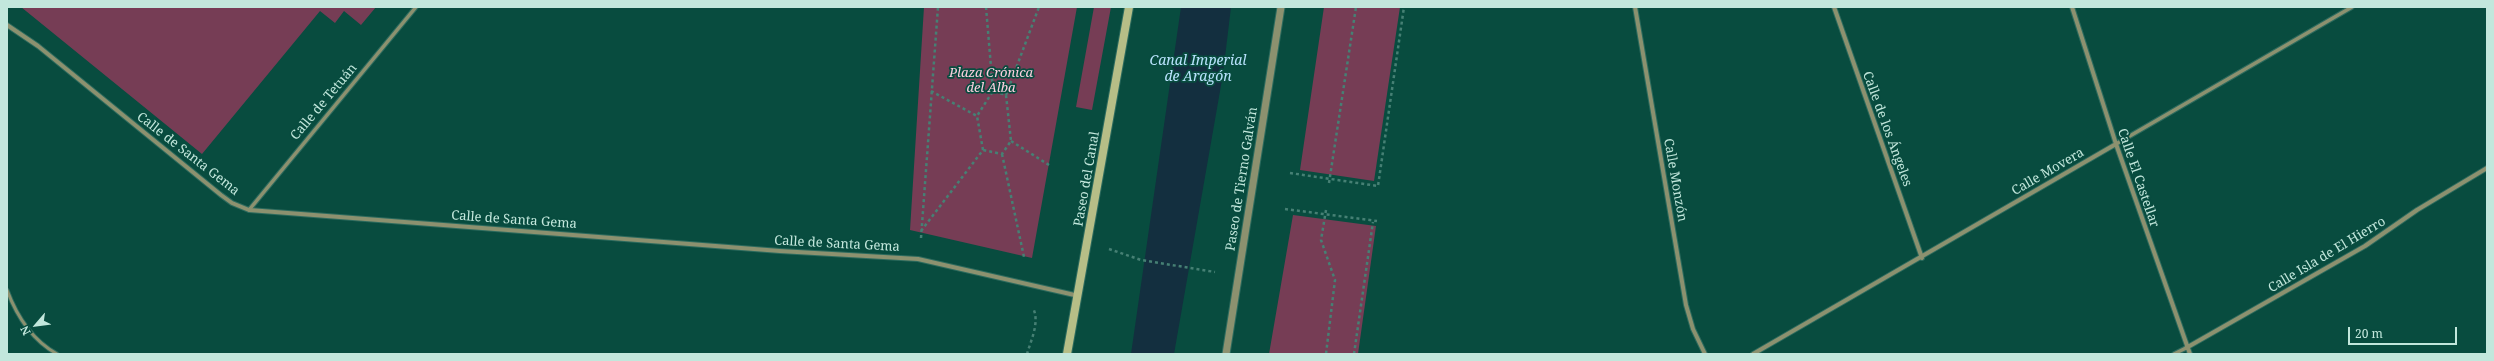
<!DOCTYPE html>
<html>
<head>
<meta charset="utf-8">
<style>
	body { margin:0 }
	#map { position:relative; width:2494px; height:361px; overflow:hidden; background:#084c3f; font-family:"Noto Serif",serif }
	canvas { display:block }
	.frame { position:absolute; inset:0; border:8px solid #c2e7dc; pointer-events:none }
	.north { position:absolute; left:16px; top:305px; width:40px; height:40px; -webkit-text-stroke:3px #084c3f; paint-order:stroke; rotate:242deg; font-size:11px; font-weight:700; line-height:16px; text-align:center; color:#c2e7dc }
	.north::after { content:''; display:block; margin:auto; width:14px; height:18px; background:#c2e7dc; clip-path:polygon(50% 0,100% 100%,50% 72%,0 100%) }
	.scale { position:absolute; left:2348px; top:327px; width:109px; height:18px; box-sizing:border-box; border:2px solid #c2e7dc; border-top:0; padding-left:5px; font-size:12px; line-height:14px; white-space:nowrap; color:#c2e7dc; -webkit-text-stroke:3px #084c3f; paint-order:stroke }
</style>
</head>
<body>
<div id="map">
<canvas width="2494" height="361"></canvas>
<div class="frame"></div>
<div class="north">N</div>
<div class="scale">20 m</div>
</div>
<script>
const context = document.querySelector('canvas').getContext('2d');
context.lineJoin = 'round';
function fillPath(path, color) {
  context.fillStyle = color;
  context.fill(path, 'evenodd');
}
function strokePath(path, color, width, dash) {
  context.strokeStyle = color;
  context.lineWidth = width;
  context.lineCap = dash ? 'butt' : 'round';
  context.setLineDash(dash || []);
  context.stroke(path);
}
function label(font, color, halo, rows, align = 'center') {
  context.font = font + ' "Noto Serif",serif';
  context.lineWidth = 3.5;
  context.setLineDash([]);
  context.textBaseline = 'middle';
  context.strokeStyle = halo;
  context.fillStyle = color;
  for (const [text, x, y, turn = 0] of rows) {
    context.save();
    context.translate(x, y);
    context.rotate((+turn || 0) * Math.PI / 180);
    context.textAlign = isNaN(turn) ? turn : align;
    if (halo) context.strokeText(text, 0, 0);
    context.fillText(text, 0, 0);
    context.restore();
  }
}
const green = new Path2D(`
	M21 7H376L361 25 344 11 335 23 320 11 202 154Z
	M924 7H1077L1032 258 910 230Z
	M1094 7H1111L1092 110 1076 107Z
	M1324 7H1400L1374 181 1300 170Z
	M1293 215 1376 226 1358 354H1269Z`);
const water = new Path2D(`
	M1181 7H1231L1223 74 1174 354H1131Z`);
const path = new Path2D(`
	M986 7 993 91
	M931 91 977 116
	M1006 95 1039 7
	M1011 141 1049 165
	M1002 154 1024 257
	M1290 173 1378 186 1404 7
	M1329 183 1356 7
	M1285 209 1377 221
	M1326 210 1321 240 1335 280 1326 354
	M921 231 983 150 977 116 993 91 1006 95 1011 141 1002 154 983 150
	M921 238 938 7
	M1109 249 1141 260 1215 272
	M1027 354C1031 340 1040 322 1033 308
	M1354 354 1373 222`);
const service = new Path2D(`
	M7 290C17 317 32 340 57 354`);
const pedestrian = new Path2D(`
	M2116 144 2352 7
	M249 210 416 7
	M2174 354 2186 348`);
const minor = new Path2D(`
	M1635 7 1686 305 1693 329 1705 354
	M1834 7 1922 258
	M2072 7 2116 144 2190 354
	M7 25 38 46 221 195 232 203 249 210 780 251 918 259 1079 296
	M2186 348 2365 246 2417 210 2487 168
	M1753 354 2116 144`);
const tertiary = new Path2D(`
	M1226 354 1281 7`);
const secondary = new Path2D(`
	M1067 354 1129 7`);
const parkNames = [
	["Plaza Crónica",991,73],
	["del Alba",991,88]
];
const streetNames = [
	["Calle de Tetuán",324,102,-50],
	["Calle de los Ángeles",1887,129,70],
	["Calle de Santa Gema",188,154,38],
	["Calle Movera",2048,172,-30],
	["Calle El Castellar",2138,178,71],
	["Paseo del Canal",1087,179,-80],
	["Paseo de Tierno Galván",1242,179,-81],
	["Calle Monzón",1675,180,80],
	["Calle de Santa Gema",514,220,4],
	["Calle de Santa Gema",837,244,3],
	["Calle Isla de El Hierro",2327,255,-31]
];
const waterNames = [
	["Canal Imperial",1198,61],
	["de Aragón",1198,77]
];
fillPath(green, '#763d55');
fillPath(water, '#132f3f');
strokePath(service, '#2d6b5e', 5);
strokePath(pedestrian, '#2d6b5e', 5.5);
strokePath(minor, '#2d6b5e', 6);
strokePath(tertiary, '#2d6b5e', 9);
strokePath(secondary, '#2d6b5e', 10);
strokePath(path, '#468074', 2.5, [3, 3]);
strokePath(service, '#8c916f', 3);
strokePath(pedestrian, '#8c916f', 3.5);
strokePath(minor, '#8c916f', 4);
strokePath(tertiary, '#8c916f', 7);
strokePath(secondary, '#b6be87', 8);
label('italic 13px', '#fdcfdf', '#084c3f', parkNames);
label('13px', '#c2e7dc', '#084c3f', streetNames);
label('italic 14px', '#b9e3fd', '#084c3f', waterNames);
</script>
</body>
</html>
